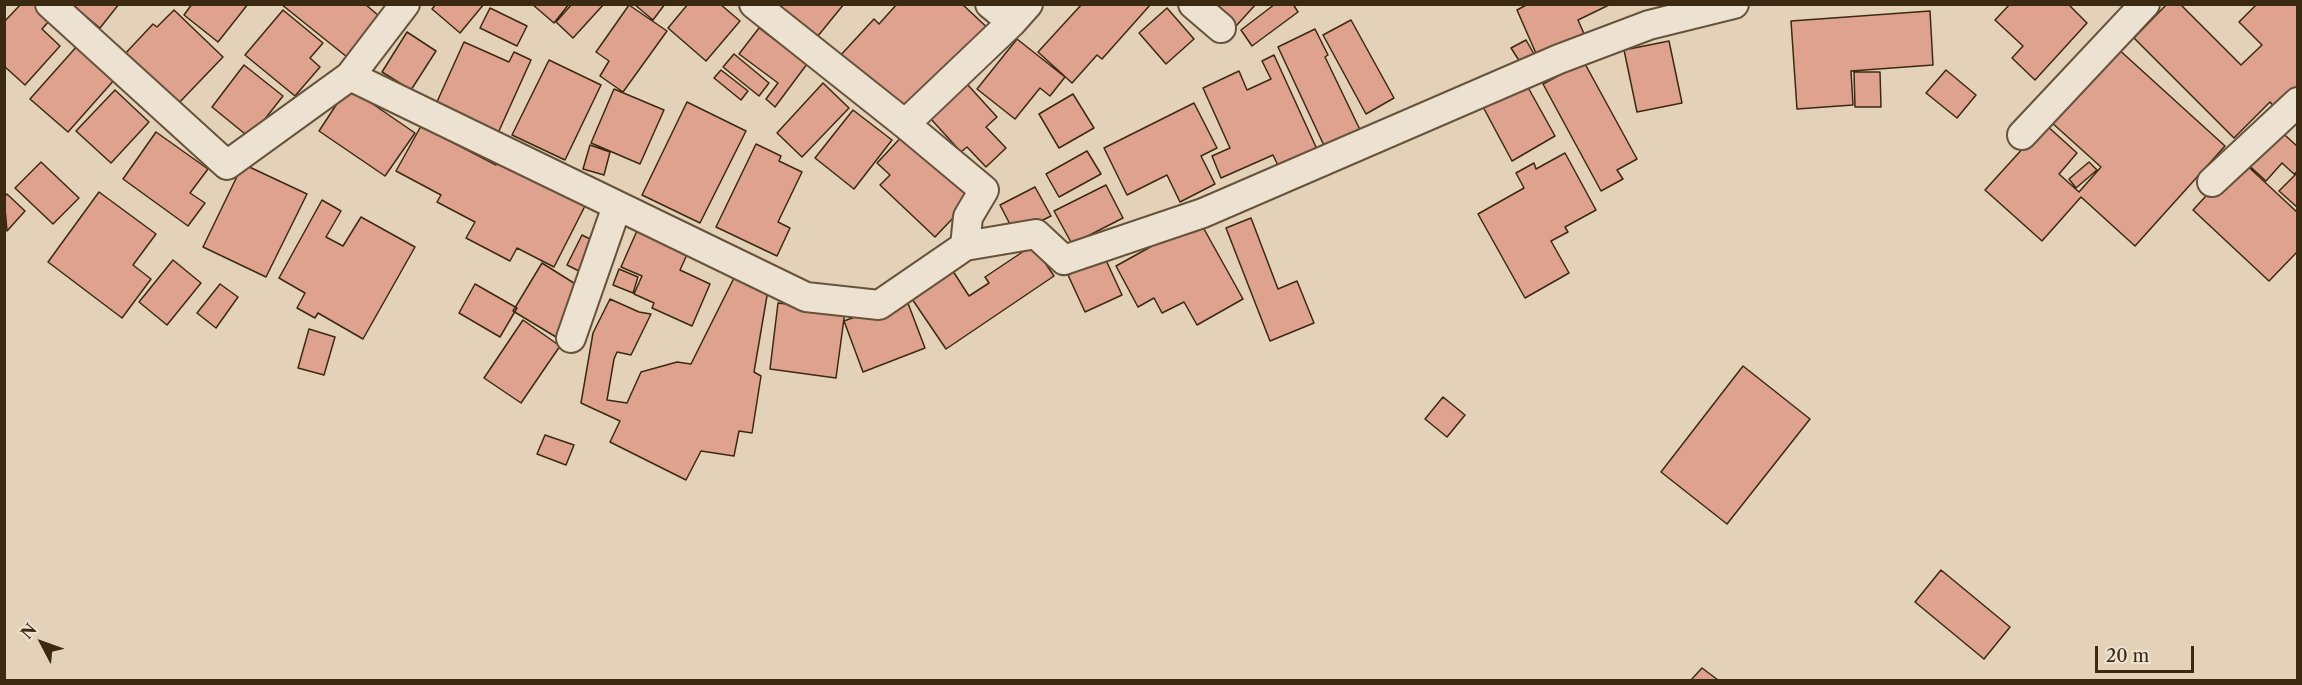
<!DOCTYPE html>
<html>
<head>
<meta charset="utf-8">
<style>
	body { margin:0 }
	#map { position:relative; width:2302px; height:685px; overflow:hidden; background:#e4d2b8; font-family:"Libre Caslon Text",serif }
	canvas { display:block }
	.frame { position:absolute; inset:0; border:6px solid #3c2911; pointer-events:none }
	.north { position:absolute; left:12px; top:613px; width:60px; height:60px; -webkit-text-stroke:4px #ede2d1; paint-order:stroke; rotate:311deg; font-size:16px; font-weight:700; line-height:24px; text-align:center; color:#3c2911 }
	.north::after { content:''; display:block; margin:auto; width:21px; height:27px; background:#3c2911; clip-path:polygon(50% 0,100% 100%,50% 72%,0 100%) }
	.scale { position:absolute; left:2095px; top:646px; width:99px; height:27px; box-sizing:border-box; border:3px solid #3c2911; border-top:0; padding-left:8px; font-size:18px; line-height:21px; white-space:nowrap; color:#3c2911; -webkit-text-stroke:4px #ede2d1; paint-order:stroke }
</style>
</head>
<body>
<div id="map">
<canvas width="2302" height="685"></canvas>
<div class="frame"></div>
<div class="north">N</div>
<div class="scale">20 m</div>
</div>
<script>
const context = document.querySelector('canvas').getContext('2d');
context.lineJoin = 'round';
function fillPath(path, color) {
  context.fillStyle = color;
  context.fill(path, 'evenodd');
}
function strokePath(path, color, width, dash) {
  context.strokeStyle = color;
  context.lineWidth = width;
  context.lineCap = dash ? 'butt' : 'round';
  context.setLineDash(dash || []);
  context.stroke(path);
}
const building = new Path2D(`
	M21 4H34L50 20 42 29 60 46 25 85 4 66V22Z
	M71 4H119L100 28Z
	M192 4H248L218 42 184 15Z
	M281 4H365L379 16 347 57Z
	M436 4H484L460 33 432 9Z
	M532 4H569L554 23Z
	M572 4H604L573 38 556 22Z
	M634 4H665L653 20Z
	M688 4H720L740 21 706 61 668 28Z
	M767 4H844L813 42Z
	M897 4H962L992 32 907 112 838 58 874 19 879 24Z
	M1082 4H1151L1102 59 1097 55 1072 83 1038 52Z
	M1213 4H1256L1236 26Z
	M1275 4H1293L1298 12 1252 46 1241 30Z
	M1528 4H1611L1578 20 1585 36 1538 58 1517 10Z
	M2010 4H2068L2087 23 2035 80 2012 58 2023 46 1995 20Z
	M2167 4H2180L2241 65 2262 45 2239 22 2257 4H2298V87L2276 109 2270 102 2234 138 2134 38Z
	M629 5 667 31 623 92 600 76 609 61 596 52Z
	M490 8 527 26 517 46 480 28Z
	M1167 8 1194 39 1166 64 1139 33Z
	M174 10 223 57 175 107 122 57 153 24 157 27Z
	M283 10 323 43 310 58 320 67 295 96 245 55Z
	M1930 11 1933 65 1851 71 1853 105 1797 109 1791 21Z
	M1351 20 1394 98 1366 114 1323 35Z
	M759 28 807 64 775 107 766 99 778 83 739 54Z
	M1315 29 1328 55 1325 57 1363 136 1328 154 1278 47Z
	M407 32 436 51 411 90 382 72Z
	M1017 39 1065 77 1050 96 1040 88 1015 119 977 89Z
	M1526 40 1534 54 1520 62 1511 48Z
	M1669 41 1682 103 1637 112 1624 50Z
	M464 42 509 62 514 52 531 60 498 133 436 104Z
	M78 45 115 79 68 132 30 99Z
	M2116 47 2225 146 2135 246 2081 197 2042 241 1985 190 2045 124 2077 153 2059 174 2079 192 2101 167 2050 121Z
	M734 54 769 83 759 96 723 67Z
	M1274 55 1321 158 1283 176 1273 155 1221 178 1212 156 1230 148 1203 88 1239 71 1247 90 1271 79 1262 61Z
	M549 60 601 85 565 160 512 135Z
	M1584 62 1637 159 1617 170 1623 179 1601 191 1543 84Z
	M244 65 283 96 250 138 212 107Z
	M721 70 748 91 741 100 714 78Z
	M1946 70 1976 95 1957 118 1926 93Z
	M1854 72H1880L1881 107H1855Z
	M1525 82 1555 136 1512 161 1482 105Z
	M823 83 849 108 802 157 777 133Z
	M967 84 997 117 986 127 1006 148 986 167 967 147 961 152 930 118Z
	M348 87 415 133 385 176 319 131Z
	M614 89 664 110 640 164 591 143Z
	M115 90 149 122 111 163 76 131Z
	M1073 94 1094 128 1059 148 1039 114Z
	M687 102 746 131 700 223 642 195Z
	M1194 103 1217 148 1201 156 1215 184 1180 202 1167 175 1127 195 1104 148Z
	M853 110 892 140 854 189 815 158Z
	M421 126 496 165 498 160 585 206 554 267 517 248 510 261 466 238 475 222 437 202 441 195 396 171Z
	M2276 127 2298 147V171L2294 174 2282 163 2266 181 2244 161Z
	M907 131 974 196 935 237 880 185 890 175 877 163Z
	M156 132 208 169 190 193 205 203 188 226 123 179Z
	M756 144 781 156 779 161 802 172 778 222 790 228 777 256 716 227Z
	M590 145 610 152 604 175 583 169Z
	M1087 151 1101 174 1059 197 1046 174Z
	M1565 153 1596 210 1565 227 1568 232 1551 241 1569 273 1525 298 1478 214 1524 188 1516 173 1534 163 1536 169Z
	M2240 159 2298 213V251L2269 281 2193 210Z
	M41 162 79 198 53 224 15 188Z
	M2089 162 2097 170 2076 188 2069 179Z
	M243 164 307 194 266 277 203 247Z
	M2297 173 2298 174V208L2279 191Z
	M1106 185 1123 218 1072 244 1054 211Z
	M1035 187 1051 216 1015 234 1000 205Z
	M99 192 156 234 133 265 151 279 122 318 48 262Z
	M7 194 25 211 7 231 4 197Z
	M322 200 341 211 326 237 343 246 361 217 415 247 363 339 318 313 315 318 297 308 305 293 279 278Z
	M1251 218 1278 289 1297 281 1314 323 1270 341 1226 228Z
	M1199 220 1243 299 1197 325 1184 302 1162 313 1154 298 1138 307 1116 266Z
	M640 224 691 246 680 270 710 284 692 326 652 308 654 303 634 294 642 276 621 267Z
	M582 235 600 244 585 274 567 265Z
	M1033 245 1054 276 946 349 908 293 949 265 969 296 989 283 985 277Z
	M1105 258 1122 295 1085 312 1068 275Z
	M173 260 201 283 167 325 139 302Z
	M542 263 585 290 556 337 513 311Z
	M619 269 638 277 633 293 613 285Z
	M734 278 769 284 754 372 761 376 752 433 739 431 734 456 701 451 686 480 610 442 620 421 581 403 593 333 610 299 639 312 651 314 631 355 617 352 614 359 607 400 627 403 641 372 677 362 691 364Z
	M220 284 238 297 216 328 197 313Z
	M475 284 517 308 500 337 459 313Z
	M906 298 925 348 863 372 844 321Z
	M778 303 845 311 836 378 770 369Z
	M523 320 560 346 521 403 484 378Z
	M309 329 335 337 324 375 298 368Z
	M1743 366 1810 419 1727 524 1661 472Z
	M1443 397 1465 415 1447 437 1425 419Z
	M545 435 574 445 566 465 537 454Z
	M1941 570 2010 627 1984 659 1915 602Z
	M1702 668 1718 680H1691Z`);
const street = new Path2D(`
	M50 4 227 165 350 76
	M405 4 350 76 806 297 879 305 965 246 1036 234 1064 260 1203 213 1559 59 1649 25 1734 4
	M754 4 905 124 1012 22
	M990 4 1012 22 1028 4
	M1193 4 1221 28
	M905 124 984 190 968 217 965 246
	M2022 135 2145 4
	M2212 182 2298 102
	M571 338 617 206`);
fillPath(building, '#dfa28f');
strokePath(building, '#3c2911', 1.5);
strokePath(street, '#66533b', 32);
strokePath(street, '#ede2d1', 28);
</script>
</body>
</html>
